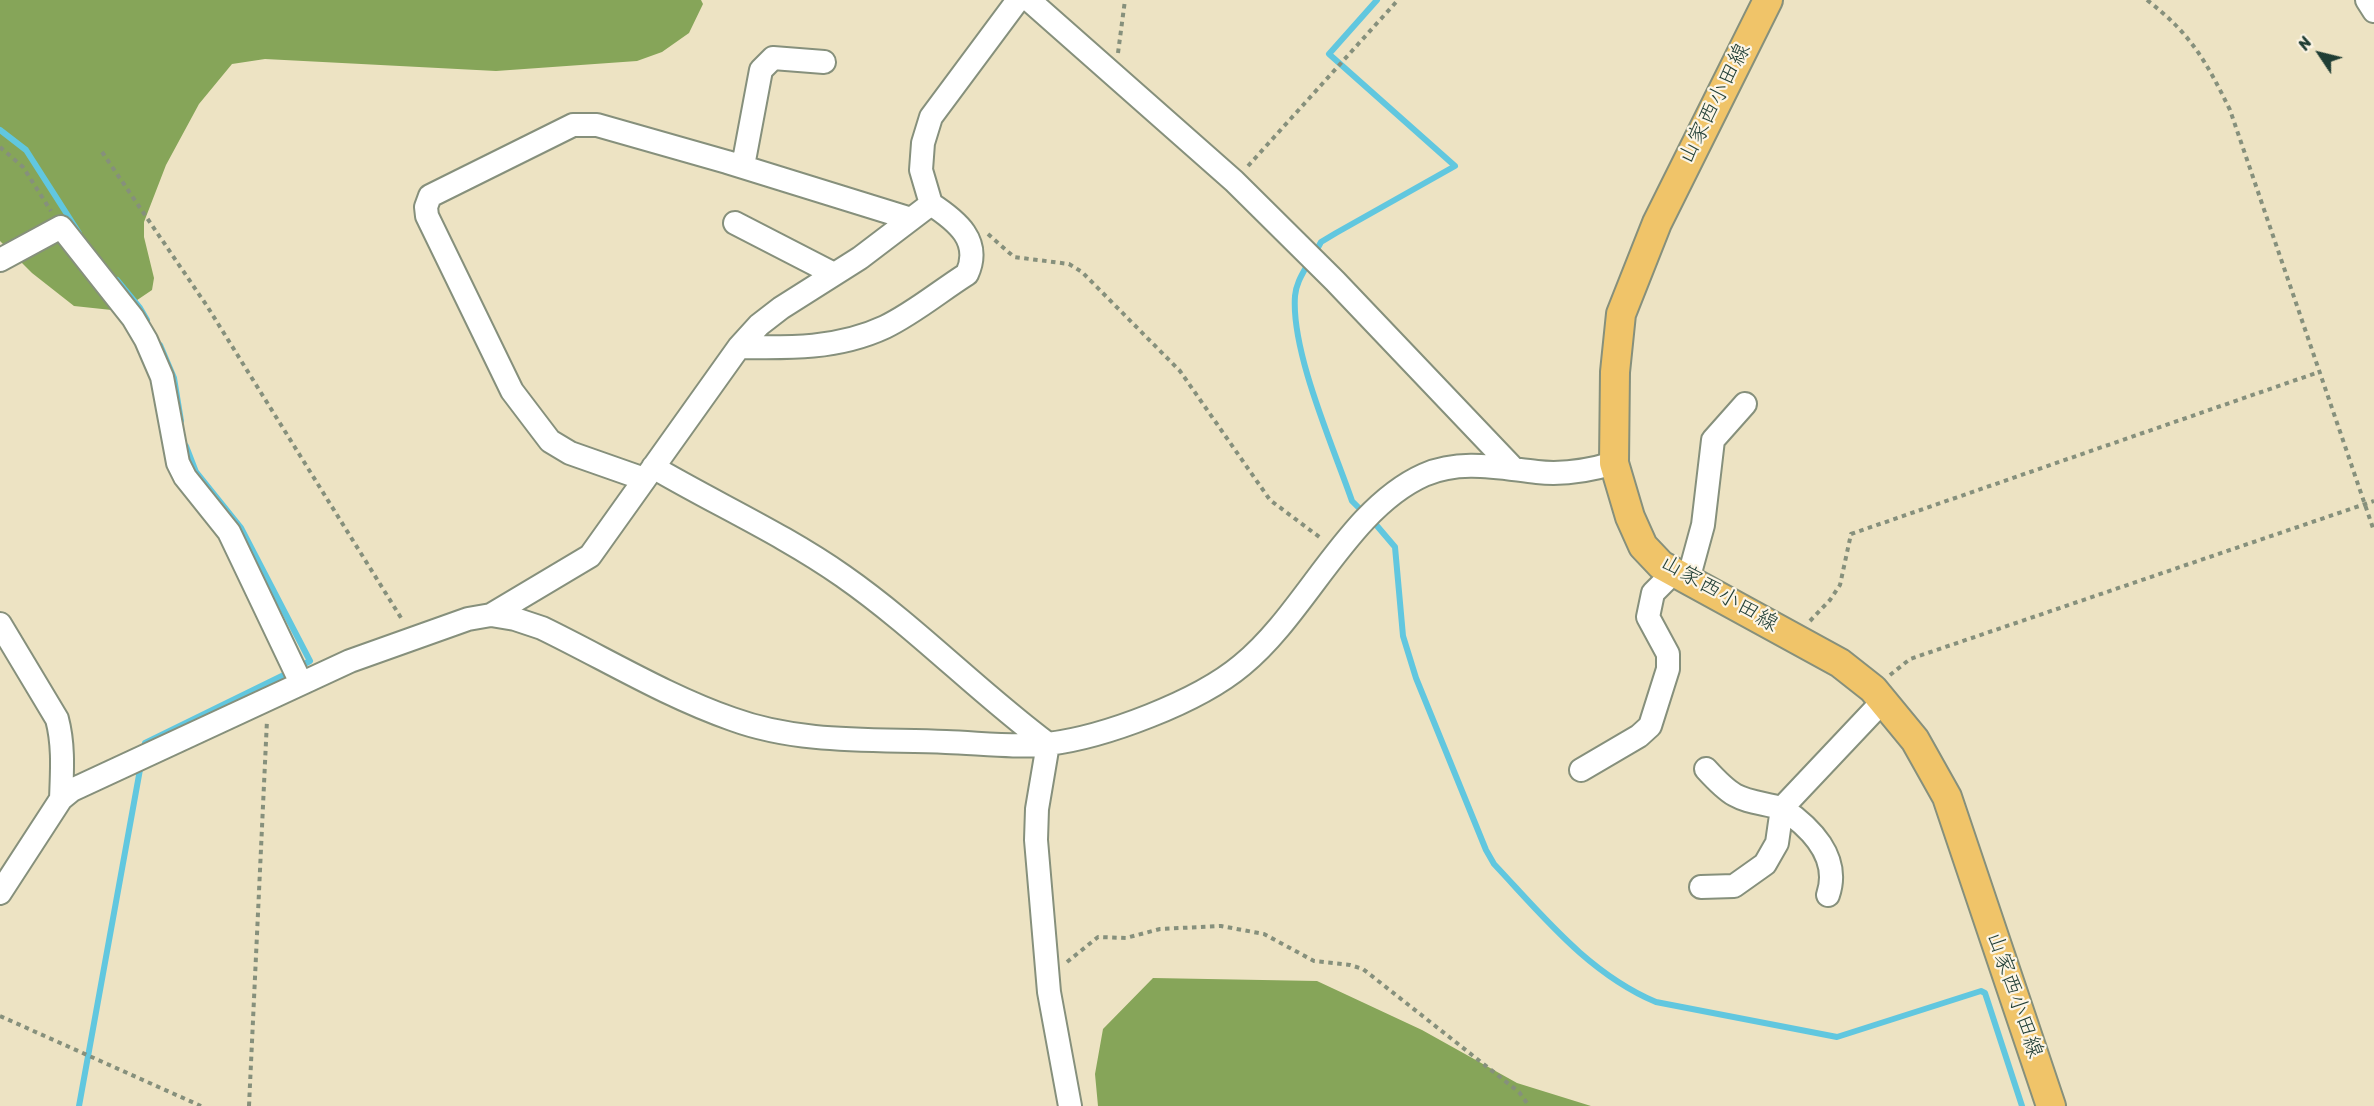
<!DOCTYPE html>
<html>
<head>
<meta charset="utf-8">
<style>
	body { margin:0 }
	#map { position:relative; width:2374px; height:1106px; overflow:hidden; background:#ede3c3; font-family:Sriracha,sans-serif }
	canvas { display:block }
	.north { position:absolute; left:2290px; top:24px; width:60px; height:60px; -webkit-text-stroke:4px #fcf5e5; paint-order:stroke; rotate:305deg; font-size:16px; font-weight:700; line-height:24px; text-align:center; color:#1f3d34 }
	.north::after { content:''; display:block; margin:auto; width:21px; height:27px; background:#1f3d34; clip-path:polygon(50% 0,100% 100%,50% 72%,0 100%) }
</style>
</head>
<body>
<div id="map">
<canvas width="2374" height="1106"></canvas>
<div class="north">N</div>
</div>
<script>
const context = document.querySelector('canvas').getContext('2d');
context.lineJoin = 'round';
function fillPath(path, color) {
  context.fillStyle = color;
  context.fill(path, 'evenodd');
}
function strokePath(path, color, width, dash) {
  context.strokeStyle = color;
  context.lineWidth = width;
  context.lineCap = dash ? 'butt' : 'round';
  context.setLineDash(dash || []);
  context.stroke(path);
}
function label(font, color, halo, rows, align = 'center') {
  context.font = font + ' Sriracha,"Klee One",sans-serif';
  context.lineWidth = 4.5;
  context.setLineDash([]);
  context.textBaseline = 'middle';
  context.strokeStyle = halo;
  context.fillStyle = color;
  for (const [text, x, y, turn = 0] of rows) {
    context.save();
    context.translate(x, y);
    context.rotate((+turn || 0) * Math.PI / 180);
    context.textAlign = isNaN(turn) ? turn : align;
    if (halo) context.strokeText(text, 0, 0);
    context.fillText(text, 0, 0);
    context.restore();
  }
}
const forest = new Path2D(`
	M0 0H701L703 4 689 33 662 52 637 61 496 71 265 59 232 64 199 104 166 165 144 222V237L154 278 152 290 121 311 74 306 32 273 0 241Z
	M1153 978 1317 981 1422 1030 1517 1083 1591 1106H1098L1095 1074 1103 1029Z`);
const stream = new Path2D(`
	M0 130 26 150 79 233
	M1315 253 1321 242 1336 233 1455 166 1329 54 1377 0
	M1309 262C1303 273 1296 283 1295 296 1291 352 1333 446 1352 501L1364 513
	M117 280 140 308 147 320
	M160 345 174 378 181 421
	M186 446 196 472 241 528 310 661 299 667
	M1372 520 1395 547 1403 636 1416 678 1486 850 1494 864C1543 916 1588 973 1656 1002L1837 1037 1981 991 1985 993 2022 1106
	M143 751 145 743 290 672
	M79 1106 141 764`);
const path = new Path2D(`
	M2147 0C2191 34 2206 61 2230 110L2374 531
	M1118 53 1125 0
	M0 147 23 167 51 211
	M102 152 207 306 403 621
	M1248 166 1398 0
	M988 234 1014 257 1069 264 1082 272 1180 371 1270 500 1322 539
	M1810 621 1830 600 1840 585 1851 534 2319 372
	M1890 675 1910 659 2374 501
	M1067 962 1098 937 1126 938 1160 929 1221 926 1264 934 1314 961 1350 965 1363 969 1519 1092 1529 1106
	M0 1016 201 1106
	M249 1106 267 720`);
const minor = new Path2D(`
	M1029 0 1234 181 1335 281 1514 469
	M2367 0 2374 11
	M743 166 761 70 773 58 824 62
	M735 223 834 274
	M0 260 61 227 133 318 146 340 162 377 178 463 185 477 229 532 301 683
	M739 347C789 348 838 349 885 327 914 313 940 291 967 274 982 241 957 221 931 204
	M653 467C716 504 783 534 843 576 916 627 977 691 1048 744L1037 809 1036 840 1049 992 1070 1106
	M644 479 570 453 550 441 512 391 427 216 426 207 430 196 573 125H597L727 162 911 219
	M1688 580 1703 525 1713 440 1745 404
	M491 615 590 556 739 347 759 325 781 308 860 258 931 204 921 170 923 143 931 117 1018 0
	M0 624 57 719C64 745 62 772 61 799
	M1706 769C1737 803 1740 798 1782 808L1883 701
	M1581 770 1639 736 1650 726 1668 669V654L1648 617 1653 593 1674 572
	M1701 887 1734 886 1765 864 1777 843 1782 808C1810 827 1841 857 1828 895
	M0 893 61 799 72 790 350 661 468 619 491 615 515 619 542 628C604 658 666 696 732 719 800 744 874 739 946 742 979 743 1016 748 1048 744 1105 737 1198 702 1242 665 1306 613 1348 509 1424 475 1461 459 1499 468 1537 472 1564 475 1588 471 1614 463`);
const major = new Path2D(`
	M1768 0 1657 223 1621 314 1615 372 1614 463 1630 517 1643 546 1661 565 1840 663 1873 689 1915 740 1947 797 2051 1106`);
const streetNames = [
	["山家西小田線",1715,104,-63],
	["山家西小田線",1719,594,30],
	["山家西小田線",2014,995,71]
];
fillPath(forest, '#86a559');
strokePath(stream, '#61c7df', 6);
strokePath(minor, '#86907c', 26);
strokePath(major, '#86907c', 32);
strokePath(path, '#86907c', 4, [4.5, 4.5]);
strokePath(minor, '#fff', 22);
strokePath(major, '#f0c469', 28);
label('22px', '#1f3d34', '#fcf5e5', streetNames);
</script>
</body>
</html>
